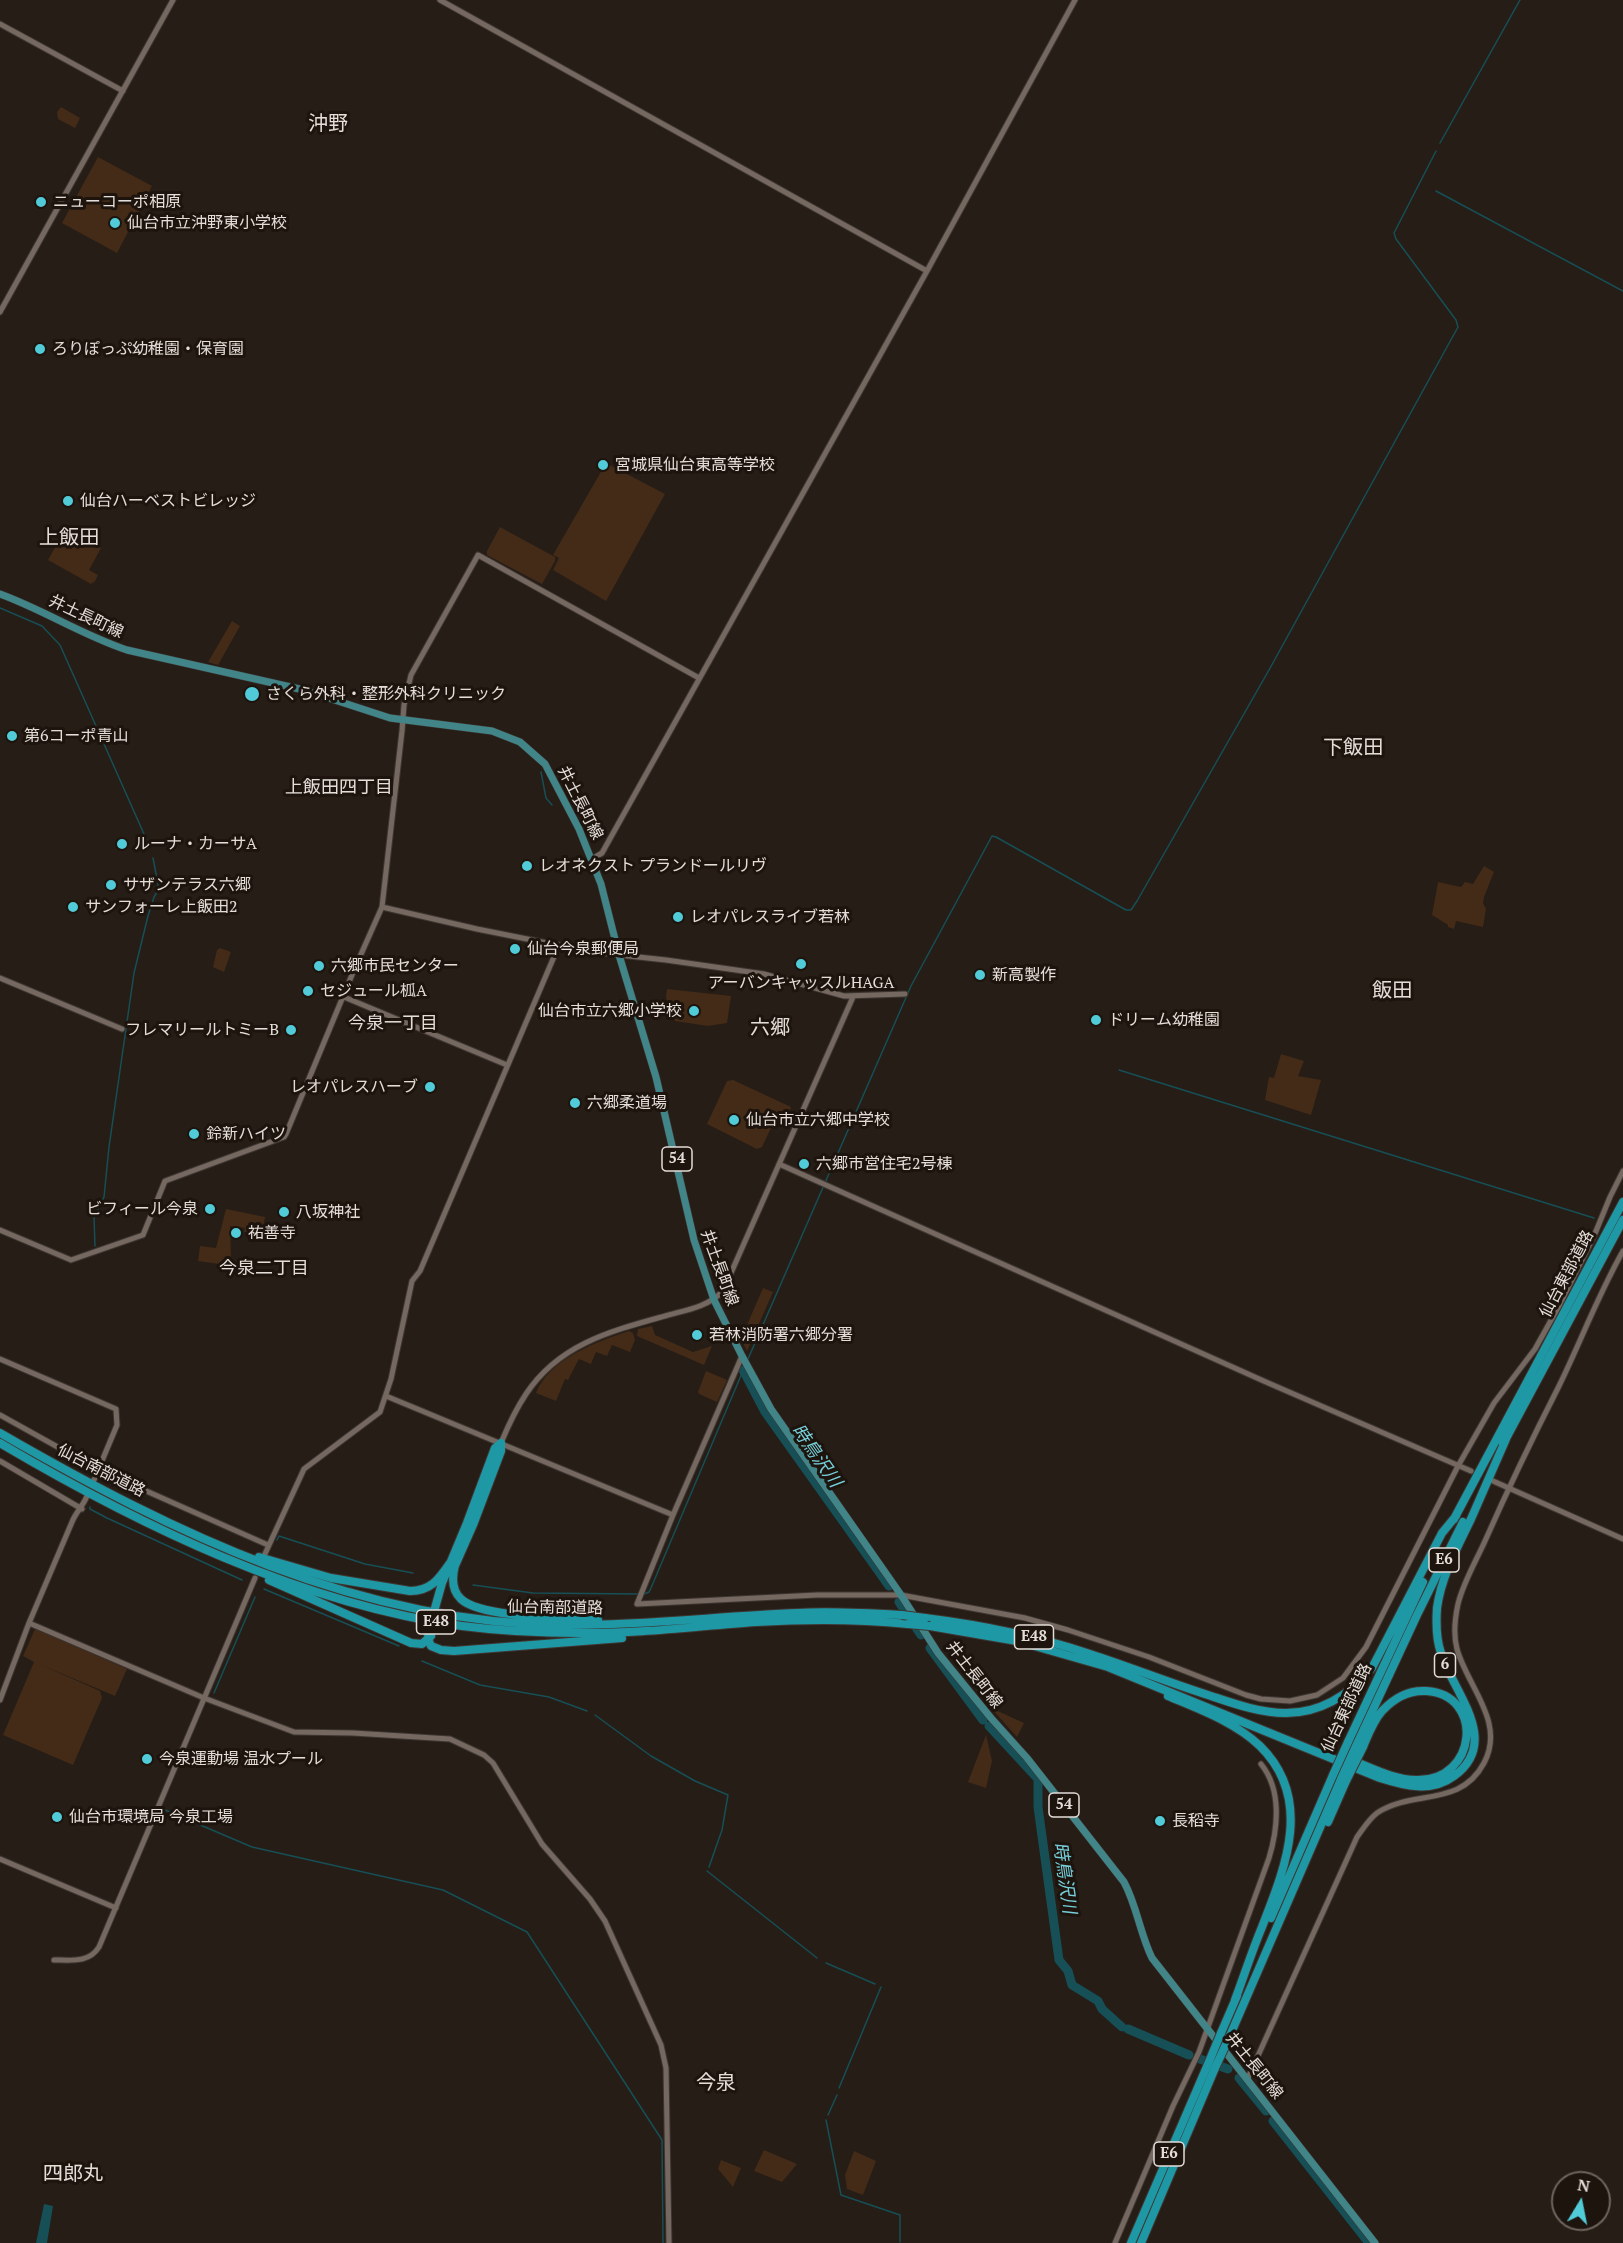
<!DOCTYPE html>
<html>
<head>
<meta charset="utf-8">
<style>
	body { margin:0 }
	#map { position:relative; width:1623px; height:2243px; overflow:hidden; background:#261d16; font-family:"PT Serif",serif }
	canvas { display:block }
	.north { position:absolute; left:1551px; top:2171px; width:60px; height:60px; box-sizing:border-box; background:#1d140d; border:2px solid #6d645e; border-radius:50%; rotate:10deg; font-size:16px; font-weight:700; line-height:24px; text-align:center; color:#e4ddd8 }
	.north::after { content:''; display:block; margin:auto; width:21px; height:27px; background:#52cbd9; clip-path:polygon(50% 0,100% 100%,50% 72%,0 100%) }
</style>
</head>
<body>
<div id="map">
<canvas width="1623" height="2243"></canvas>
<div class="north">N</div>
</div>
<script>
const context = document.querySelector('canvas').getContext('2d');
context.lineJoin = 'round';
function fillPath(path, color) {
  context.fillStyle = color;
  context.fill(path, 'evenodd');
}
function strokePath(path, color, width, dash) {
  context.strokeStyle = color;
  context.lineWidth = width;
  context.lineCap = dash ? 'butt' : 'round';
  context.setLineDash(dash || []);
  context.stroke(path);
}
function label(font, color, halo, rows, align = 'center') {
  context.font = font + ' "PT Serif","Noto Sans JP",serif';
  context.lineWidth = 6;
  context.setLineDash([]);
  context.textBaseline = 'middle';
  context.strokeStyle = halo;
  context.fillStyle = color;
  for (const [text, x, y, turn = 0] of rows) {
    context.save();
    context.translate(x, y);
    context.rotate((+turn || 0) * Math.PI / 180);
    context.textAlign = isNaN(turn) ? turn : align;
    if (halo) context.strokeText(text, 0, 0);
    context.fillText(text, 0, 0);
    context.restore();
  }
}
const green = new Path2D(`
	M61 107 80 118 75 128 58 119 57 112Z
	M98 157 152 186 117 253 62 223Z
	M606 463 665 494 606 601 553 570 559 558 553 555Z
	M70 527 101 548 89 570 98 575 93 585 94 581 91 584 48 560 66 528Z
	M500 527 555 557V561L542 584 487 555V551Z
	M232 621 240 626 218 665 208 662Z
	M1484 866 1494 872 1484 897 1483 903 1486 909 1483 927 1456 921 1454 929 1448 927V925L1432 915 1438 882 1461 887 1465 882 1473 884Z
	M220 948 231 952 224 972 213 967 217 950Z
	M667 989 731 996 727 1023 708 1026 675 1021 666 998Z
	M1281 1054 1304 1061 1298 1076 1321 1080 1311 1115 1265 1100 1269 1077 1274 1078Z
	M733 1080 791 1107 786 1119 777 1115 762 1147 757 1149 707 1124 727 1081Z
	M226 1209 265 1217 262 1235 244 1232 245 1228 230 1226 231 1259H226V1265L198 1261 200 1246 216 1248Z
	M763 1288 773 1292 747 1351 741 1339Z
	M652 1326 655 1335 693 1352 712 1346 704 1365 637 1336 638 1329Z
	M629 1331 633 1333 635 1340 630 1352 612 1345 607 1356 596 1352 591 1364 579 1359 568 1380 565 1379 556 1401 536 1393C549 1359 598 1341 629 1331Z
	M706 1371 727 1380 717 1402 699 1394 698 1392Z
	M35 1629 127 1669 115 1696 39 1664 100 1691 102 1698 73 1765 3 1735 34 1662 23 1656Z
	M991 1708 1024 1723 1017 1737Z
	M986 1735 992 1761 986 1788 968 1782Z
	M764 2150 797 2164 782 2182 754 2171Z
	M854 2151 876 2161 863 2195 847 2189 845 2175Z
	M721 2160 741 2168 733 2187 718 2169Z`);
const water = new Path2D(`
	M44 2204 53 2206 47 2243H36Z`);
const stream = new Path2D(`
	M1440 143 1520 0
	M1436 191 1623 291
	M0 608 42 626 60 645 148 843
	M541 772 546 798 552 805
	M1119 1070 1594 1218
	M95 1246 94 1217 104 1197 109 1147 134 973 148 916 154 897 157 892 158 884 153 858
	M748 1359 911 986 992 836 996 837 1126 910H1131L1137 901 1269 670 1458 327 1456 320 1396 239 1394 233 1436 151
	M90 1507V1509L107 1518 242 1580
	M277 1540 279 1536 365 1564 413 1573
	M473 1585 533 1593 640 1594
	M264 1589 399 1646
	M644 1594 649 1592 651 1588 745 1366
	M422 1661 480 1685 549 1697 587 1711
	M214 1693 255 1597
	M595 1715 651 1756 695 1781 728 1795 722 1830 709 1867
	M165 1810 252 1847 443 1890 527 1932 662 2140 663 2243
	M707 1871 817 1958
	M826 1963 875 1984
	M839 2088 881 1987
	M828 2115 837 2095
	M826 2120 841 2195 900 2215V2242`);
const river = new Path2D(`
	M743 1370 765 1412 889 1586
	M899 1602 921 1635
	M930 1648 983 1720
	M989 1726 1038 1779V1807L1059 1960 1068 1971 1072 1985 1098 2001 1102 2009 1122 2027
	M1128 2029 1189 2055
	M1200 2059 1228 2069
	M1239 2078 1266 2111
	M1273 2121 1369 2243`);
const minor = new Path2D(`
	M440 0 927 271
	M0 24 123 91
	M0 312 173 0
	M592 859 602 853 927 271 1075 0
	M382 907 477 929 592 952 666 960 764 974 844 996 905 994
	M0 978 122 1029
	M344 997 507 1065
	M779 1164 1266 1382 1471 1471
	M0 1230 71 1260 143 1235 165 1181 284 1137 286 1134 354 970 382 907 402 731 404 705 411 675 478 555 699 678
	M0 1359 116 1409 117 1425 94 1480
	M386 1396 673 1515 742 1356
	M0 1415 99 1470 268 1545
	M501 1443C508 1426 516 1409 526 1394 559 1344 611 1331 665 1316 686 1310 708 1307 723 1291L853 997
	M0 1461 82 1509
	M1493 1481 1623 1539
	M673 1515 637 1604 817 1595H901L1025 1618 1068 1630 1149 1657 1246 1695 1261 1699 1290 1701 1317 1695 1343 1678 1366 1647 1458 1466 1494 1403 1535 1349 1559 1306 1594 1236 1610 1197 1623 1171
	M264 1556 304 1469 380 1412 391 1379 412 1281 420 1271 559 945
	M29 1623 204 1698 294 1732 353 1733 450 1739 484 1755 493 1763 542 1844 590 1899 605 1921 661 2045 666 2068 669 2243
	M0 1700 29 1623 72 1522C76 1512 83 1506 87 1496
	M0 1859 116 1908
	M54 1960C72 1960 89 1963 99 1947L255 1578
	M1247 2080 1357 1837C1363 1829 1369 1819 1377 1813 1414 1789 1460 1808 1484 1763 1506 1722 1467 1686 1457 1649 1453 1634 1455 1618 1458 1604 1463 1583 1476 1561 1485 1541 1508 1489 1533 1437 1559 1386 1581 1341 1598 1295 1623 1251
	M1115 2243 1173 2106 1199 2052 1269 1858C1278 1828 1282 1790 1261 1764`);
const major = new Path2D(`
	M0 594C44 610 82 635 127 650L304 690 390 718 492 731 520 742 545 764 579 829 601 884 619 955 656 1077 694 1240 714 1300 742 1356 771 1409 901 1595 938 1653 991 1718 1027 1758 1124 1882C1137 1906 1140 1934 1152 1958L1375 2243`);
const highway = new Path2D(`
	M0 1433C173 1533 358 1623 562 1625 641 1626 719 1616 798 1613 833 1611 867 1613 902 1615
	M0 1443C139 1525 301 1604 462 1626 501 1631 541 1633 580 1633 639 1634 698 1626 756 1622 807 1619 858 1619 908 1624
	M1503 1444 1623 1220
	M1454 1519 1623 1202
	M259 1557 331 1578 410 1591C431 1591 439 1579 450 1563
	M455 1565C452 1577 451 1590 461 1599 481 1618 569 1618 598 1620
	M454 1568 473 1525 501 1451V1443
	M269 1580 411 1643 422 1644 431 1636
	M435 1608 442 1583 467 1523 495 1448 501 1443
	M925 1618C981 1625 1036 1636 1090 1654 1130 1667 1170 1683 1211 1696 1235 1704 1260 1713 1286 1713 1322 1713 1350 1694 1372 1668L1442 1533 1456 1516
	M429 1626 428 1639 431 1646 441 1650 454 1651 622 1638
	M930 1626 1017 1641 1108 1667 1380 1778C1405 1786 1431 1793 1454 1776 1502 1741 1453 1692 1441 1653 1436 1639 1436 1623 1437 1608 1441 1577 1458 1546 1471 1519 1483 1492 1494 1466 1506 1439
	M1168 1696C1199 1709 1235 1722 1260 1746 1314 1799 1285 1868 1262 1927 1252 1951 1244 1976 1235 2000
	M1348 1742 1423 1582
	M1356 1746 1417 1615 1463 1522
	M1351 1760C1372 1768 1394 1780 1416 1780 1478 1782 1485 1694 1426 1691 1409 1690 1394 1698 1382 1711 1373 1721 1368 1735 1363 1747
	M1328 1822 1346 1781
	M1271 1918 1333 1775
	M1221 2033 1237 1996
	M1228 2040 1341 1779
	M1131 2243 1208 2064
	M1141 2243 1215 2068`);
const highwayBridge = new Path2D(`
	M902 1615 925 1618
	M908 1624 930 1626
	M1333 1775 1348 1742
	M1341 1779 1356 1746
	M1346 1781 1363 1747
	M1208 2064 1221 2033
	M1215 2068 1228 2040`);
const markers = [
	[41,202,6,"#52cbd9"],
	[115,223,6,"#52cbd9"],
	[40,349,6,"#52cbd9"],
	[603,465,6,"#52cbd9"],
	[68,501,6,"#52cbd9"],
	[252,694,8,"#52cbd9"],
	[12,736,6,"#52cbd9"],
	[122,844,6,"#52cbd9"],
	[527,866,6,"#52cbd9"],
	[111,885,6,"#52cbd9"],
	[73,907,6,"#52cbd9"],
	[678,917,6,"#52cbd9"],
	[515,949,6,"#52cbd9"],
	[801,964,6,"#52cbd9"],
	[319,966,6,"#52cbd9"],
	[980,975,6,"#52cbd9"],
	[308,991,6,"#52cbd9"],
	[694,1011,6,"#52cbd9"],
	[1096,1020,6,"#52cbd9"],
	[291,1030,6,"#52cbd9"],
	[430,1087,6,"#52cbd9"],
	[575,1103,6,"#52cbd9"],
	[734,1120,6,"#52cbd9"],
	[194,1134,6,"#52cbd9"],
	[804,1164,6,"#52cbd9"],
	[210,1209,6,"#52cbd9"],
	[284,1212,6,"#52cbd9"],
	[236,1233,6,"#52cbd9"],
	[697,1335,6,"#52cbd9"],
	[147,1759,6,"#52cbd9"],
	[57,1817,6,"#52cbd9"],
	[1160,1821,6,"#52cbd9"]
];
const shields = [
	[677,1159,30],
	[1444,1560,30],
	[436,1622,39],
	[1034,1637,39],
	[1445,1665,21],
	[1064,1805,30],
	[1169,2154,30]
];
const shieldNames = [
	["54",677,1159],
	["E6",1444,1560],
	["E48",436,1622],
	["E48",1034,1637],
	["6",1445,1665],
	["54",1064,1805],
	["E6",1169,2154]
];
const poiNames = [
	["ニューコーポ相原",53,202],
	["仙台市立沖野東小学校",127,223],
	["ろりぽっぷ幼稚園・保育園",52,349],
	["宮城県仙台東高等学校",615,465],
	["仙台ハーベストビレッジ",80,501],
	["さくら外科・整形外科クリニック",266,694],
	["第6コーポ青山",24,736],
	["ルーナ・カーサA",134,844],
	["レオネクスト プランドールリヴ",539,866],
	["サザンテラス六郷",123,885],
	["サンフォーレ上飯田2",85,907],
	["レオパレスライブ若林",690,917],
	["仙台今泉郵便局",527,949],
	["六郷市民センター",331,966],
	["新高製作",992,975],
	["アーバンキャッスルHAGA",801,983,"center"],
	["セジュール柧A",320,991],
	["仙台市立六郷小学校",682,1011,"right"],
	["ドリーム幼稚園",1108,1020],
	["フレマリールトミーB",279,1030,"right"],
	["レオパレスハーブ",418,1087,"right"],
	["六郷柔道場",587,1103],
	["仙台市立六郷中学校",746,1120],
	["鈴新ハイツ",206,1134],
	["六郷市営住宅2号棟",816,1164],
	["ビフィール今泉",198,1209,"right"],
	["八坂神社",296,1212],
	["祐善寺",248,1233],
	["若林消防署六郷分署",709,1335],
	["今泉運動場 温水プール",159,1759],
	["仙台市環境局 今泉工場",69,1817],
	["長稻寺",1172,1821]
];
const streetNames = [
	["井土長町線",86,617,25],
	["井土長町線",580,803,63],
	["井土長町線",719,1268,70],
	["仙台東部道路",1567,1274,-62],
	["仙台南部道路",101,1471,27],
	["仙台南部道路",555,1608,1],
	["井土長町線",974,1675,52],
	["仙台東部道路",1347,1708,-65],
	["井土長町線",1254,2066,51]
];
const neighbourhoodNames = [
	["上飯田四丁目",339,788],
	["今泉一丁目",393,1024],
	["今泉二丁目",264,1269]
];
const waterNames = [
	["時鳥沢川",816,1456,55],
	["時鳥沢川",1064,1878,82]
];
const quarterNames = [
	["沖野",328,124],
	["上飯田",69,538],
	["下飯田",1353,748],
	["飯田",1392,991],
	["六郷",770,1028],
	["今泉",716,2083],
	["四郎丸",73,2174]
];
fillPath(green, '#432b17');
fillPath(water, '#164f56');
strokePath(stream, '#164f56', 1.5);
strokePath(river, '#164f56', 9);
strokePath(minor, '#3e3632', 7);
strokePath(major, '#3e3632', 8);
strokePath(highway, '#3e3632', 10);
strokePath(minor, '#746860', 5);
strokePath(major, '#418589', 7);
strokePath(highway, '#1f98a5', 8);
strokePath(highwayBridge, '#3e3632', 10, []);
strokePath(highwayBridge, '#1f98a5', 8);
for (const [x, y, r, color] of markers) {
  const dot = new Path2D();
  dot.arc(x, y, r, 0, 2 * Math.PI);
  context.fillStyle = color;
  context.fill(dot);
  strokePath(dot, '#1d140d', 2);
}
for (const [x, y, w] of shields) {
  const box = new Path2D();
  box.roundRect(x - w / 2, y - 12, w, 24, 4.5);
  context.fillStyle = '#1d140d';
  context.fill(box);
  strokePath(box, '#e4ddd8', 1.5);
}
label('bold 15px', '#e4ddd8', null, shieldNames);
label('16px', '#e4ddd8', '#1d140d', poiNames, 'left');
label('16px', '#e4ddd8', '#1d140d', streetNames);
label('18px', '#e4ddd8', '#1d140d', neighbourhoodNames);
label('italic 18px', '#76d0dc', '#1d140d', waterNames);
label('20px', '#e4ddd8', '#1d140d', quarterNames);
</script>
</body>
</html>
